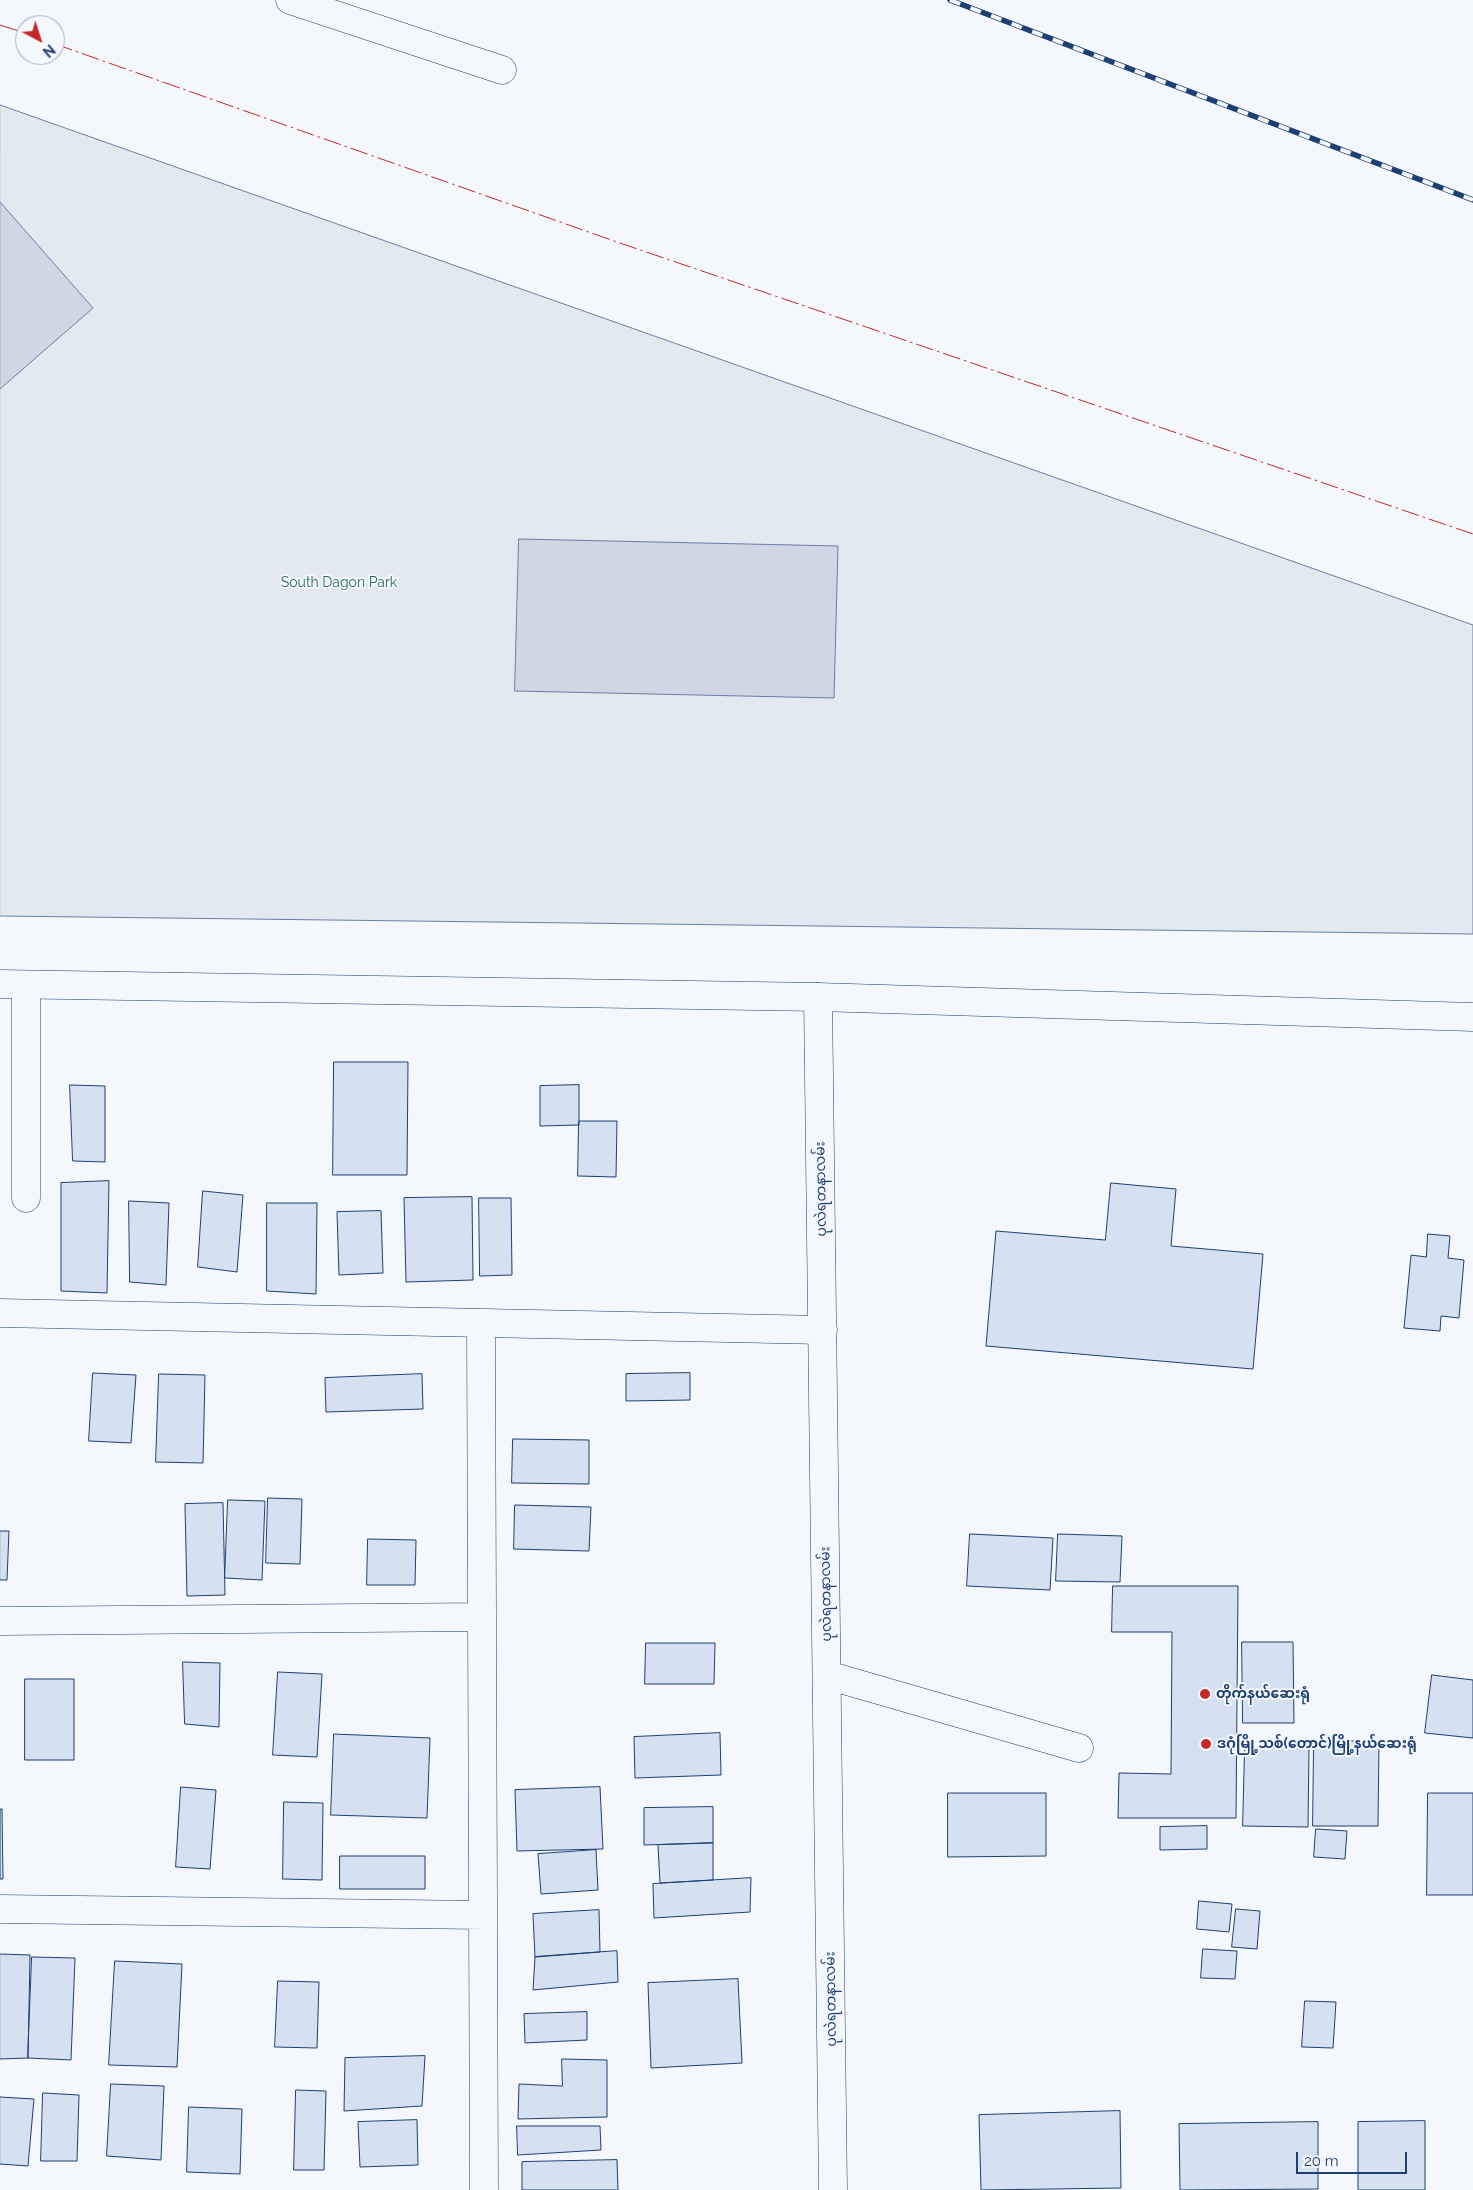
<!DOCTYPE html>
<html>
<head>
<meta charset="utf-8">
<style>
	body { margin:0 }
	#map { position:relative; width:1473px; height:2190px; overflow:hidden; background:#f4f7fb; font-family:Raleway,sans-serif }
	canvas { display:block }
	.north { position:absolute; left:15px; top:15px; width:50px; height:50px; box-sizing:border-box; background:#f4f7fb; border:1px solid #9eadc5; border-radius:50%; rotate:140deg; font-size:14px; font-weight:700; line-height:20px; text-align:center; color:#1d3f73 }
	.north::after { content:''; display:block; margin:auto; width:18px; height:22px; background:#c62828; clip-path:polygon(50% 0,100% 100%,50% 72%,0 100%) }
	.scale { position:absolute; left:1296px; top:2152px; width:111px; height:22px; box-sizing:border-box; border:2px solid #1d3f73; border-top:0; padding-left:6px; font-size:15px; line-height:18px; white-space:nowrap; color:#1d3f73; -webkit-text-stroke:4px #f4f7fb; paint-order:stroke }
</style>
</head>
<body>
<div id="map">
<canvas width="1473" height="2190"></canvas>
<div class="north">N</div>
<div class="scale">20 m</div>
</div>
<script>
const context = document.querySelector('canvas').getContext('2d');
context.lineJoin = 'round';
function fillPath(path, color) {
  context.fillStyle = color;
  context.fill(path, 'evenodd');
}
function strokePath(path, color, width, dash) {
  context.strokeStyle = color;
  context.lineWidth = width;
  context.lineCap = dash ? 'butt' : 'round';
  context.setLineDash(dash || []);
  context.stroke(path);
}
function label(font, color, halo, rows, align = 'center') {
  context.font = font + ' Raleway,"Noto Sans Myanmar",sans-serif';
  context.lineWidth = 4;
  context.setLineDash([]);
  context.textBaseline = 'middle';
  context.strokeStyle = halo;
  context.fillStyle = color;
  for (const [text, x, y, turn = 0] of rows) {
    context.save();
    context.translate(x, y);
    context.rotate((+turn || 0) * Math.PI / 180);
    context.textAlign = isNaN(turn) ? turn : align;
    if (halo) context.strokeText(text, 0, 0);
    context.fillText(text, 0, 0);
    context.restore();
  }
}
const green = new Path2D(`
	M0 105 1473 625V934L0 916Z`);
const water = new Path2D(`
	M0 202 93 308 0 389Z
	M519 539 838 546 834 698 515 691Z`);
const building = new Path2D(`
	M334 1062H408L407 1175H333Z
	M70 1085 105 1086V1162L73 1161Z
	M579 1085V1125L540 1126V1086Z
	M579 1121H617L616 1177 578 1176Z
	M109 1181 107 1293 61 1291V1183Z
	M1111 1183 1176 1189 1171 1246 1263 1254 1253 1369 986 1346 996 1231 1105 1240Z
	M203 1191 243 1195 237 1272 198 1267Z
	M472 1197 473 1280 406 1282 404 1198Z
	M479 1198H511L512 1275 480 1276Z
	M129 1201 169 1203 166 1285 130 1282Z
	M267 1203H317L316 1294 267 1291Z
	M381 1211 383 1273 339 1275 337 1212Z
	M1428 1234 1450 1236 1448 1258 1464 1260 1459 1318 1441 1316 1440 1331 1404 1328 1411 1255 1426 1257Z
	M93 1373 136 1375 131 1443 89 1441Z
	M690 1373V1400L626 1401V1374Z
	M159 1374 205 1375 203 1463 156 1462Z
	M422 1374 423 1409 326 1412 325 1378Z
	M513 1439 589 1440V1484L512 1483Z
	M268 1498 302 1499 300 1564 266 1563Z
	M228 1500 265 1501 262 1580 225 1578Z
	M223 1503 225 1595 187 1596 185 1504Z
	M515 1505 591 1507 589 1551 514 1549Z
	M0 1531H9L7 1580H0Z
	M970 1534 1053 1538 1050 1590 967 1586Z
	M1058 1534 1122 1536 1120 1582 1056 1581Z
	M368 1539 416 1540 415 1585H367Z
	M1113 1586H1238L1236 1818H1118L1119 1773 1171 1774 1172 1632H1112Z
	M1242 1642H1293L1294 1723H1243Z
	M646 1643H715L714 1684H645Z
	M183 1662 220 1663 219 1727 185 1724Z
	M278 1672 322 1674 317 1757 273 1755Z
	M1432 1675 1473 1680V1738L1425 1733Z
	M25 1679H74V1760H25Z
	M720 1733 721 1775 635 1778 634 1737Z
	M334 1734 430 1738 427 1818 331 1815Z
	M1314 1741H1379L1378 1826H1313Z
	M1245 1748H1309L1308 1827 1243 1826Z
	M181 1787 216 1790 210 1869 176 1867Z
	M600 1787 603 1849 517 1851 515 1790Z
	M948 1793H1046V1856L948 1857Z
	M1428 1793H1473V1895H1427Z
	M284 1802 323 1803 322 1880 283 1879Z
	M713 1807V1843L644 1845V1808Z
	M2 1809 3 1879H0V1810Z
	M1207 1826V1849L1160 1850V1827Z
	M1316 1829 1347 1831 1345 1859 1314 1857Z
	M713 1843V1880L660 1883 658 1845Z
	M596 1850 598 1890 541 1894 538 1854Z
	M340 1856H425V1889H340Z
	M751 1878 750 1912 654 1918 653 1884Z
	M1199 1901 1232 1904 1229 1932 1197 1929Z
	M1236 1909 1260 1911 1257 1949 1232 1947Z
	M599 1910 600 1952 535 1957 533 1914Z
	M1203 1949 1237 1951 1235 1979 1201 1978Z
	M617 1951 618 1982 533 1990 535 1957Z
	M0 1954 30 1955 28 2058 0 2059Z
	M32 1957 75 1958 71 2060 28 2058Z
	M115 1961 182 1964 177 2067 109 2065Z
	M738 1979 742 2063 651 2068 648 1983Z
	M278 1981 319 1982 317 2048 275 2047Z
	M1305 2001 1336 2002 1333 2048 1302 2047Z
	M587 2012V2040L525 2043 524 2014Z
	M425 2056 422 2106 344 2111 345 2058Z
	M562 2059 607 2060V2117L518 2119 519 2084 562 2086Z
	M111 2084 164 2086 161 2160 107 2156Z
	M296 2090 326 2091 324 2170H294Z
	M43 2093 79 2095 77 2161H41Z
	M0 2097 34 2099 28 2166 0 2164Z
	M189 2107 242 2109 240 2174 187 2172Z
	M1120 2111 1121 2188 981 2190 979 2115Z
	M417 2120 418 2165 360 2167 358 2122Z
	M1425 2121V2190H1358V2122Z
	M1318 2122V2189L1180 2190 1179 2124Z
	M517 2126H600L601 2150 518 2155Z
	M617 2160 618 2190H522V2162Z`);
const minor = new Path2D(`
	M290 0 502 70
	M818 997 833 2190
	M26 1198V985
	M0 1313 823 1330
	M481 1323 484 2190
	M0 1621 482 1617
	M827 1675 1079 1748
	M0 1909 483 1915`);
const major = new Path2D(`
	M0 984 818 997 1473 1017`);
const rail = new Path2D(`
	M950 0 1473 200`);
const power = new Path2D(`
	M0 25 25 33
	M55 44 617 242 1473 534`);
const markers = [
	[1205,1694,6,"#c62828"],
	[1206,1744,6,"#c62828"]
];
const parkNames = [
	["South Dagon Park",339,583]
];
const streetNames = [
	["ပုလဲရတနာလမ်း",821,1189,-91],
	["ပုလဲရတနာလမ်း",826,1594,-91],
	["ပုလဲရတနာလမ်း",831,1999,-91]
];
const poiNames = [
	["တိုက်နယ်ဆေးရုံ",1216,1694],
	["ဒဂုံမြို့သစ်(တောင်)မြို့နယ်ဆေးရုံ",1217,1744]
];
fillPath(green, '#e3e9f0');
strokePath(green, '#687fa3', 1);
fillPath(water, '#cfd7e4');
strokePath(water, '#687fa3', 1);
fillPath(building, '#d5e0f0');
strokePath(building, '#1d3f73', 1);
strokePath(minor, '#1d3f73', 29);
strokePath(major, '#1d3f73', 29);
strokePath(minor, '#f4f7fb', 28);
strokePath(major, '#f4f7fb', 28);
strokePath(rail, '#1d3f73', 5.5);
strokePath(rail, '#f4f7fb', 4, [11]);
strokePath(power, '#c62828', 1, [18, 4, 2.5, 4]);
for (const [x, y, r, color] of markers) {
  const dot = new Path2D();
  dot.arc(x, y, r, 0, 2 * Math.PI);
  context.fillStyle = color;
  context.fill(dot);
  strokePath(dot, '#f4f7fb', 2);
}
label('14px', '#2c6c60', '#f4f7fb', parkNames);
label('14px', '#1d3f73', '#f4f7fb', streetNames);
label('bold 14px', '#1d3f73', '#f4f7fb', poiNames, 'left');
</script>
</body>
</html>
